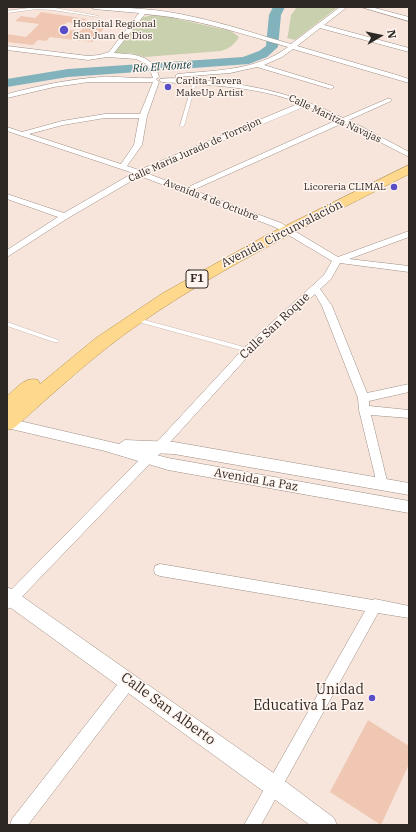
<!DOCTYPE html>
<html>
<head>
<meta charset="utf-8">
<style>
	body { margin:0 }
	#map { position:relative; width:416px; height:832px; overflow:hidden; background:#f7e5db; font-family:"IBM Plex Serif",serif }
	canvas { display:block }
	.frame { position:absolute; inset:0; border:8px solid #2e2824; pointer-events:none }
	.north { position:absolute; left:360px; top:16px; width:40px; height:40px; -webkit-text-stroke:3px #fff4ee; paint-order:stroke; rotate:81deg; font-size:11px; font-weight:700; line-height:16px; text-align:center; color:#2e2824 }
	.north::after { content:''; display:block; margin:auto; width:14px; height:18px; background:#2e2824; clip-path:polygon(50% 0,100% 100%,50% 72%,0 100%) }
</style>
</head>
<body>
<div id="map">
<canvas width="416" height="832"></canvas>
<div class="frame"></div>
<div class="north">N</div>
</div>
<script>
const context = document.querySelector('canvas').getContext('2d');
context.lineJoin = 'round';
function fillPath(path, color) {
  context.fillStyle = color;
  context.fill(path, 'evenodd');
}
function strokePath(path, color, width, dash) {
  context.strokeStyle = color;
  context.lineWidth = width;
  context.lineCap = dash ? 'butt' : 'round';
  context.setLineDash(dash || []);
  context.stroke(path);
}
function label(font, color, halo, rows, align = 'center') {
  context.font = font + ' "IBM Plex Serif",serif';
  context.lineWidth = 3;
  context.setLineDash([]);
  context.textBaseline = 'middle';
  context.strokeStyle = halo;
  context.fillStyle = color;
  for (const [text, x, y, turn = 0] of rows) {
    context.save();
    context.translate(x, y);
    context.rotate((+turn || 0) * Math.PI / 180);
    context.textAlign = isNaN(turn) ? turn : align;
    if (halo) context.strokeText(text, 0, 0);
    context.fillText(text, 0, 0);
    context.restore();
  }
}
const green = new Path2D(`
	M297 7H338L295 40 287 38 288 35 291 15Z
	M155 14 231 31 239 37C235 44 229 49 221 51L145 57 130 53 112 54 141 18Z`);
const river = new Path2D(`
	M273 7H285L281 15 278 47 267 57 249 64 68 77 7 87V79L68 69 243 57 259 51 266 46 269 15Z`);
const building = new Path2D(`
	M41 12 87 19 83 22 107 25 92 42 50 37 46 41 38 40 33 45 7 42V34L26 37 39 24 15 21 21 16 35 18ZM67 22 86 25 80 31 61 29Z
	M368 720 409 746V764L381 825 330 792Z`);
const service = new Path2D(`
	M37 7 52 8 53 7H56L55 8 99 16 98 17 53 10 37 9 7 13V11Z
	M193 82 196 83 184 126 181 127 180 126Z
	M137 318 248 348 251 350 248 352 135 321V319Z
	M7 322 58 340 59 341 58 342H54L7 326Z`);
const minor = new Path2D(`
	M91 7C125 7 161 9 194 17 227 24 259 35 291 44L340 7H347L324 25 409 48V52L320 28 297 46 397 75 409 79V83L293 49 282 57 264 65 333 86 334 87 331 89 257 67 230 73 176 77 175 76 178 74C216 70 256 71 288 47 239 33 195 18 145 14L114 53C134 54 154 55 159 77L156 79 159 82 147 116 142 145 127 166 139 170 300 103C256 86 208 85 162 82L159 80 160 79C171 77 185 79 196 80 252 84 293 93 343 118L387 99H391V101L349 120 409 152V157L343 123 193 190 281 223 338 257 409 231V237L349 259 409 266V272L340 263 331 279 320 289 332 306 367 393 409 384V392L369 401V406L409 410V418L371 415 388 485 386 488 382 490 378 488 359 410 358 398 322 306 315 294 252 352 163 450 12 607 7 609V594L155 444 244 348 324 275 332 261 275 227 140 176 68 218 7 257V250L58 217 7 199V194L64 213 133 173 7 131V127L22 132 62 121 105 114H140L153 82H89L54 87 7 98V94C38 86 69 79 101 77 119 76 136 79 153 78L148 65 136 59 107 57 88 60 7 50V46L88 56 99 55 109 52 139 13 94 9ZM306 106 337 120 186 188 146 173ZM105 118H139L134 145 121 164 29 134 63 125Z
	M361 7H371L409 17V21Z
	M160 564 373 600 375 599 409 606V618L378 613 261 825H244L365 611 160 576 155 574 154 570 155 566Z
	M129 674 134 676 136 681 134 686 28 825H10L12 819 124 676Z`);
const tertiary = new Path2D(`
	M7 418 119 444 125 440 174 442 409 483V495L174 454 149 453 168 458 409 501V513L168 470 105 451 7 428Z
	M7 587 13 590 282 779 334 818 337 825H310L7 605Z`);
const trunk = new Path2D(`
	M409 165V174C318 221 226 264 142 322 96 353 55 392 14 428L7 430V396C17 388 25 376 38 380L40 384 96 338 163 293 265 236Z`);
const markers = [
	[64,30,5,"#594ec6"],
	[168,87,4,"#594ec6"],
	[394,187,4,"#594ec6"],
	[372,698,4,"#594ec6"]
];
const farPoinames = [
	["Hospital Regional",73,24],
	["San Juan de Dios",73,36],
	["Carlita Tavera",176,81],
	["MakeUp Artist",176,93],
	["Licoreria CLIMAL",386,187,"right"]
];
const farStreetnames = [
	["Calle Maritza Navajas",335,119,25],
	["Calle Maria Jurado de Torrejon",195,150,-24],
	["Avenida 4 de Octubre",211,200,21]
];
const farWaternames = [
	["Río El Monte",162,67,-4]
];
const shields = [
	[197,279,22]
];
const shieldNames = [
	["F1",197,279]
];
const streetNames = [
	["Avenida Circunvalación",282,234,-27],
	["Calle San Roque",275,326,-43],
	["Avenida La Paz",256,480,10]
];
const nearPoinames = [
	["Unidad",364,690],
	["Educativa La Paz",364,706]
];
const nearStreetnames = [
	["Calle San Alberto",168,709,36]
];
fillPath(green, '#c9d0ad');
fillPath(river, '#82b2bc');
fillPath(building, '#efc7b2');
strokePath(service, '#9e8e85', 0.5);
strokePath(minor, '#9e8e85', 1);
strokePath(tertiary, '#9e8e85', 1);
strokePath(trunk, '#b59455', 1);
fillPath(service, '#fff');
fillPath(minor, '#fff');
fillPath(tertiary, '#fff');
fillPath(trunk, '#fed88c');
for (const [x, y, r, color] of markers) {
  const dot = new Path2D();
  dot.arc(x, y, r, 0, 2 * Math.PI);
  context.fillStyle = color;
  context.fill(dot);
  strokePath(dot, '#fff4ee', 1.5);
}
label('10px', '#2e2824', '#fff4ee', farPoinames, 'left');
label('10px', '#2e2824', '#fff4ee', farStreetnames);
label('italic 11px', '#093840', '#fff4ee', farWaternames);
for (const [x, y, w] of shields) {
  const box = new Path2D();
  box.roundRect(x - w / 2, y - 9, w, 18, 3);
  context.fillStyle = '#fff4ee';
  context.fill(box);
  strokePath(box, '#2e2824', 1);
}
label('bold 11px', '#2e2824', null, shieldNames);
label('12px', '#2e2824', '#fff4ee', streetNames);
label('14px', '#2e2824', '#fff4ee', nearPoinames, 'right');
label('14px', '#2e2824', '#fff4ee', nearStreetnames);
</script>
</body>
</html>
